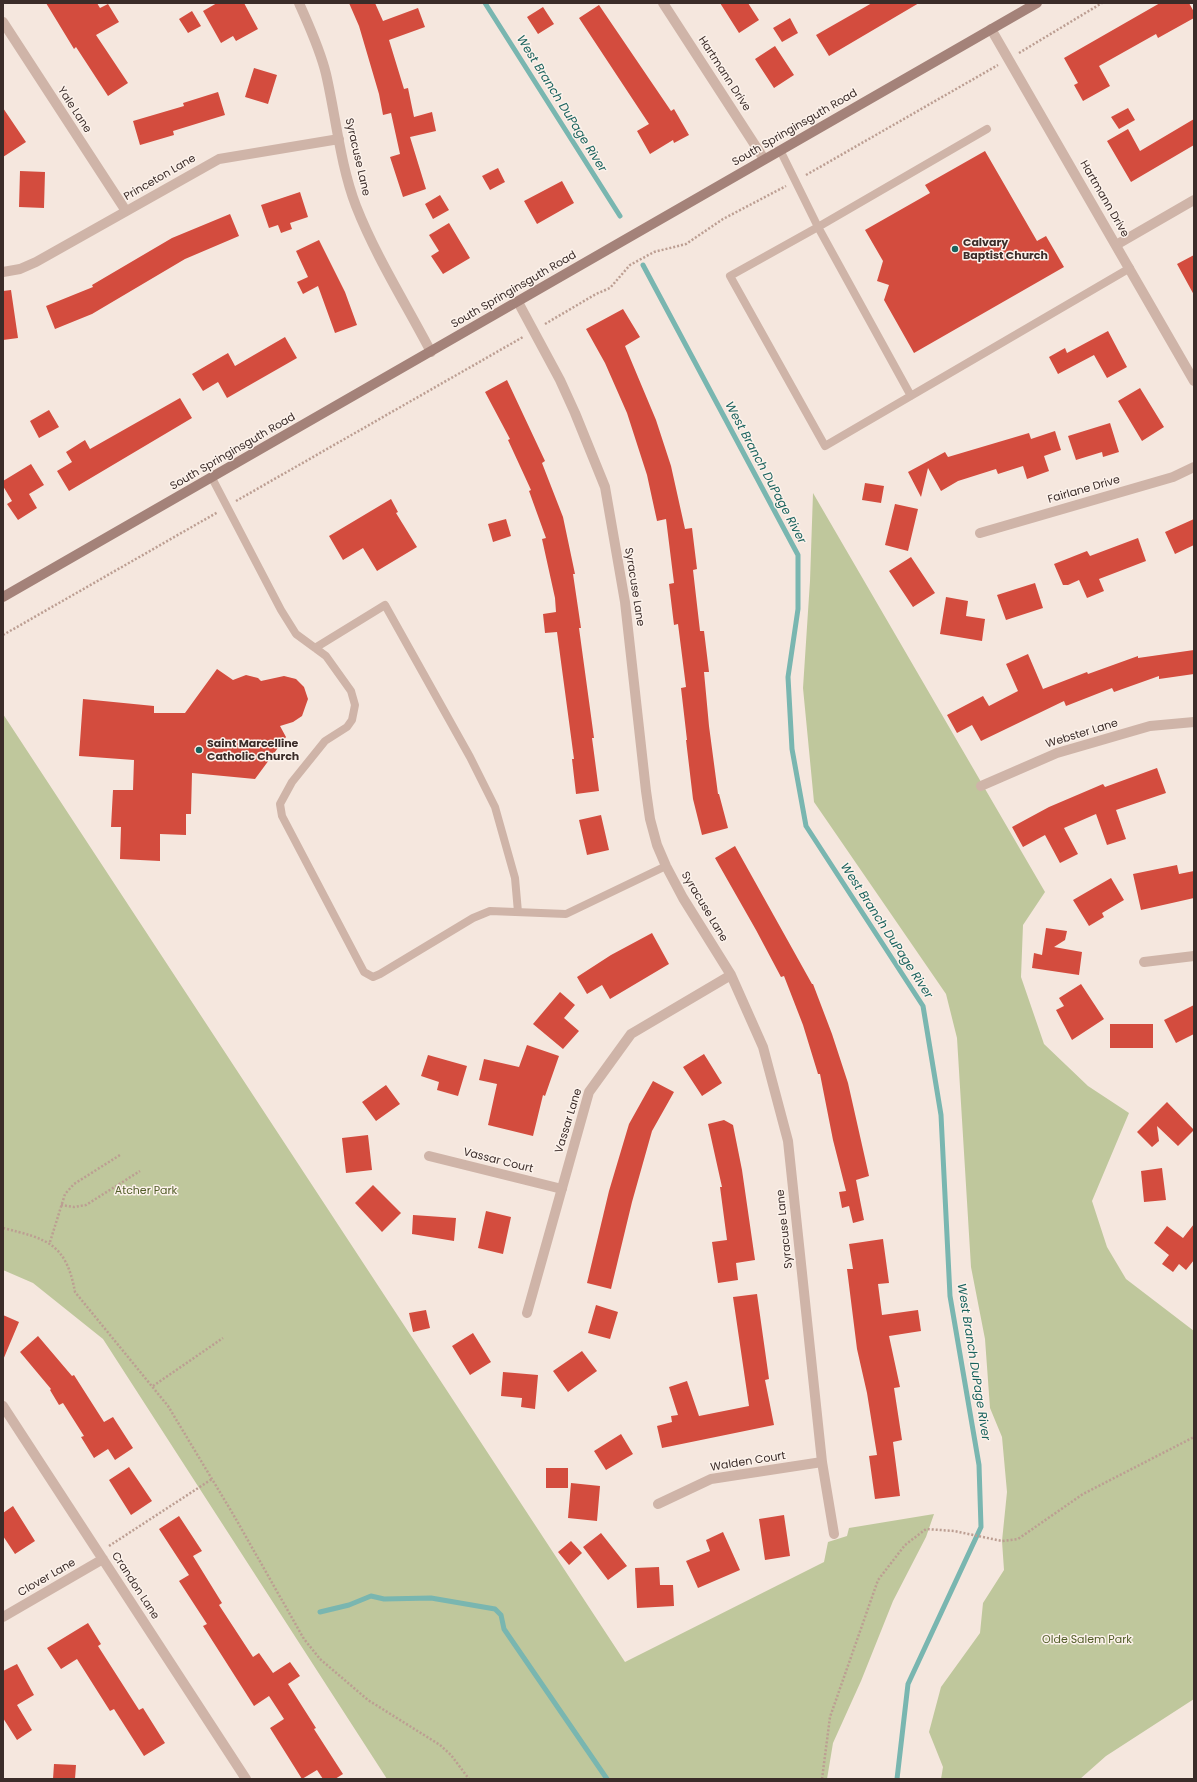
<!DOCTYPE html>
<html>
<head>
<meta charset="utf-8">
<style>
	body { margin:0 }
	#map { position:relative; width:1197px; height:1782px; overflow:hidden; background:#f5e7de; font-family:Poppins,sans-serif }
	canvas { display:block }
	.frame { position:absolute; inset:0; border:4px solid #3b2c29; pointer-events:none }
</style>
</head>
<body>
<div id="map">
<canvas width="1197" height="1782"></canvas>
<div class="frame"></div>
</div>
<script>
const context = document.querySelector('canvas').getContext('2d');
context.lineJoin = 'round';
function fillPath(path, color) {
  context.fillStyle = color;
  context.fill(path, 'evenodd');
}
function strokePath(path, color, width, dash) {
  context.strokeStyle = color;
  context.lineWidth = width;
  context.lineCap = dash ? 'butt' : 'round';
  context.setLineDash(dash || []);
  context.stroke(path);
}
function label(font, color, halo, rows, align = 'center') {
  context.font = font + ' Poppins,sans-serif';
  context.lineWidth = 3;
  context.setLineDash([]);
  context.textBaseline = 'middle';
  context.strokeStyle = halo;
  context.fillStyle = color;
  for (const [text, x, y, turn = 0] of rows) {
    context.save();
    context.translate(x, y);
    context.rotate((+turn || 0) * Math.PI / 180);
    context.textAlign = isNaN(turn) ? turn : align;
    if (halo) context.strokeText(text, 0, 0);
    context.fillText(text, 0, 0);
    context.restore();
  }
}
const green = new Path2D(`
	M813 493 1045 892 1023 925 1021 977 1044 1044 1088 1086 1129 1113 1092 1201 1107 1247 1126 1279 1194 1331V1699L1106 1756 1080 1779H941L943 1767 929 1732 941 1687 980 1633 983 1603 1004 1570 1002 1541 1007 1492 1002 1437 990 1408 985 1339 971 1267 957 1038 946 994 814 802 803 688 810 581Z
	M3 714 625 1662 824 1562 828 1542 847 1536 849 1528 934 1514 926 1537 893 1601 861 1681 833 1743 827 1779H387L103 1339 33 1283 3 1270Z`);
const stream = new Path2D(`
	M485 3 620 216
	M643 265 798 555V609L788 677 792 749 806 826 923 1006 941 1115 950 1296 979 1465 981 1527 908 1684 897 1779
	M320 1612 349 1605 371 1596 384 1599 431 1598 495 1609 501 1615 504 1629 607 1779`);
const building = new Path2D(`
	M46 3H97L100 8 108 4 119 22 96 35 128 83 108 96 76 47 74 49Z
	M217 3H244L258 29 236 41 233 36 221 43 203 11Z
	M349 3H375L383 21 418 8 425 27 389 40 404 89 408 88 414 117 432 112 436 131 410 137 426 189 403 197 390 157 400 154 391 113 383 115 379 94 359 26Z
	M720 3H748L759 20 739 33Z
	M872 3H919L829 56 816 35Z
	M1160 3H1189L1194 12V18L1158 38 1156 34 1099 66 1110 86 1083 101 1074 85 1078 83 1064 58Z
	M599 5 671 111 674 109 689 135 674 143 673 140 650 154 637 131 649 124 579 18Z
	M543 7 554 24 538 34 527 17Z
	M192 11 201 26 188 33 179 19Z
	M790 18 798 33 782 42 773 28Z
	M775 46 794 75 774 88 755 59Z
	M254 68 277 75 268 104 245 97Z
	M218 92 225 115 173 131 174 135 140 145 133 121 184 106 183 103Z
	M3 108 26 142 3 157Z
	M1128 108 1135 120 1119 129 1111 117Z
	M1194 119V145L1131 182 1107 141 1128 129 1140 151Z
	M985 151 1037 241 1046 236 1064 267 914 353 884 300 889 285 877 281 883 261 865 230 930 193 925 185Z
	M498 168 505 182 490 190 482 176Z
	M20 171 45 172 44 208 19 207Z
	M562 181 574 203 537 224 524 201Z
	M300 192 308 217 290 223 292 229 281 233 278 225 269 228 261 205Z
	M440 195 449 210 433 219 425 204Z
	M230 214 239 236 185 259 92 314 55 329 46 306 93 287 92 285 172 238Z
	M449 223 470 258 443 274 431 256 439 251 429 235Z
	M319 240 345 292 357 325 335 333 318 286 303 294 297 282 308 277 296 251Z
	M1194 255V295L1177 264Z
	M11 290 18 338 3 340V291Z
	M623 309 640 337 625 346 656 420 671 466 685 529 692 528 697 569 693 570 700 631H704L709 672H704L709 726 718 794H719L728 828 702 835 693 799 686 740H687L681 688 686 687 678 624 674 625 669 584 674 583 666 519 657 521 647 475 627 413 605 363 586 329Z
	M1108 331 1127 367 1107 378 1094 355 1058 374 1049 357 1065 348 1067 353Z
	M285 337 297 358 227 398 218 382 203 391 192 374 228 353 235 366Z
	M507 380 545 461 542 463 563 517 575 574H573L581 628H579L594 738H592L599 791 576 794 572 759H574L557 632 545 633 543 614 556 612 555 598 542 539 546 538 529 491 531 490 508 440 510 439 485 392Z
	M1140 388 1164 427 1142 441 1118 401Z
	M180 398 192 418 69 491 57 471 72 462 66 452 85 440 90 449Z
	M49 410 59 427 39 438 30 421Z
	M1110 423 1119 452 1103 457 1102 452 1076 460 1068 436Z
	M1055 431 1061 450 1044 456 1049 471 1027 479 1023 466 998 474 996 469 958 481 941 491 928 468 921 497 908 472 945 452 948 457 1029 433 1031 439Z
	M31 464 44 485 29 494 37 508 18 520 7 504 12 501 3 486V481Z
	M865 483 884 486 881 503 862 500Z
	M391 499 398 512 396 513 417 547 377 571 363 548 343 560 329 536Z
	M895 504 918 509 908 551 885 545Z
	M506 519 511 536 493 542 488 524Z
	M1194 519V545L1175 554 1165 532Z
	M1138 538 1146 561 1099 579 1104 591 1087 598 1079 580 1068 585H1063L1054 564 1087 551 1090 556Z
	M911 557 935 593 913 607 889 571Z
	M1035 583 1043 608 1006 620 997 595Z
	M946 597 968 601 966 616 985 619 982 641 940 634Z
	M1194 650V674L1159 679V676L1114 692 1112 688 1066 706 1064 701 981 741 972 725 957 733 947 715 983 696 989 706 1018 691 1006 664 1028 654 1043 689 1087 672 1088 674 1138 656V658Z
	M217 669 233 680 246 675 258 678 261 681 284 676 296 679 304 687 308 699 302 716 293 722 280 726 286 737 255 779 192 773 191 814H186V835L160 834V861L120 859 121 827H111L113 790H133L134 760 79 756 83 699 154 706V713H185Z
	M1157 768 1166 793 1116 810 1126 839 1107 845 1096 814 1064 828 1078 854 1060 863 1045 835 1023 847 1012 827 1049 807 1103 784 1105 787Z
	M601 815 609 850 587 855 579 820Z
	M735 846 812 984H813L832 1034 848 1083 869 1176 856 1180 864 1220 853 1223 849 1206 842 1208 839 1192 846 1191 833 1140 820 1074H818L803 1025 784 976 781 977 756 930 715 858Z
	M1177 865 1179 874 1194 871V898L1141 910 1133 874Z
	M1111 878 1124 900 1102 913 1104 917 1089 926 1073 900Z
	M1046 928 1067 931 1065 940 1054 947 1082 952 1079 975 1032 968 1034 953 1042 955Z
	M652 933 669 964 610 999 602 985 587 994 577 977 611 955Z
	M1081 984 1104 1019 1072 1040 1056 1010 1064 1006 1059 998Z
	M560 992 575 1005 564 1018 579 1031 563 1049 533 1024Z
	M1194 1005V1034L1176 1043 1164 1020Z
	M1110 1024H1153V1048H1110Z
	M527 1045 559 1056 545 1096 543 1095 533 1136 488 1125 497 1084 479 1080 484 1059 519 1067Z
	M704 1054 722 1083 702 1096 683 1067Z
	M428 1055 467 1066 458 1096 437 1090 439 1082 421 1076Z
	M653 1081 674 1092 652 1131 632 1202 611 1289 587 1283 609 1191 629 1124Z
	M386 1085 400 1104 376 1121 362 1102Z
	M1167 1102 1194 1130 1178 1146 1157 1126 1159 1141 1152 1147 1137 1132Z
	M724 1120 733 1125 742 1170 755 1260 736 1263 738 1280 718 1283 712 1242 727 1240 720 1187H722L708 1124Z
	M368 1135 372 1170 346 1173 342 1138Z
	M1162 1168 1166 1200 1144 1202 1141 1171Z
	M373 1185 401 1213 382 1232 355 1203Z
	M486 1211 511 1217 503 1254 478 1248Z
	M413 1215 456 1218 454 1241 412 1234Z
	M1194 1224V1260L1186 1270 1179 1264 1173 1272 1162 1264 1169 1255 1154 1243 1167 1226 1183 1238Z
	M883 1239 889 1283 878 1284 882 1315 918 1310 921 1331 889 1336 900 1387 894 1388 902 1440 893 1442 900 1496 875 1499 869 1456 877 1455 867 1393 857 1349 847 1269H853L849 1244Z
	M757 1294 769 1379 765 1380 774 1425 662 1448 657 1426 672 1422 671 1416 678 1415 669 1387 687 1381 699 1416 749 1406 733 1297Z
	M596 1305 618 1312 610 1339 588 1333Z
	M426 1310 430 1328 413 1332 409 1313Z
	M3 1315 19 1322 3 1360Z
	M473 1333 491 1362 470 1375 452 1346Z
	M38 1336 72 1376 74 1375 104 1422 113 1417 133 1448 115 1460 108 1449 94 1458 81 1437 84 1436 63 1403 59 1405 50 1390 51 1389 20 1352Z
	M582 1351 597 1371 568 1392 553 1371Z
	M503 1372 538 1375 535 1409 521 1407 522 1398 501 1396Z
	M621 1434 633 1454 606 1470 594 1451Z
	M129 1467 152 1501 131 1515 109 1480Z
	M546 1468H568V1488H546Z
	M571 1483 600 1486 597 1521 568 1518Z
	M13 1506 35 1541 15 1554 3 1536V1513Z
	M784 1515 790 1556 765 1560 759 1519Z
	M179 1516 202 1551 193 1556 222 1603 219 1605 253 1657 259 1653 273 1673 290 1662 300 1676 288 1684 316 1728 314 1729 343 1774 335 1779H323L317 1770 302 1779 270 1728 284 1719 269 1696 254 1706 203 1626 207 1624 179 1581 189 1575 159 1529Z
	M723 1532 740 1570 698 1588 686 1561 710 1551 706 1540Z
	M601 1533 627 1566 608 1580 583 1547Z
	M571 1541 582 1553 569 1565 558 1552Z
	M659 1567 660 1585H673L674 1606 637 1608 635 1568Z
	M88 1623 101 1644 98 1646 139 1710 143 1708 165 1743 144 1756 114 1709 110 1711 77 1659 61 1669 47 1648Z
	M17 1664 34 1695 17 1705 32 1730 17 1740 3 1718V1671Z
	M54 1764 76 1765 75 1779H53Z`);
const path = new Path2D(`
	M1019 53 1102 3
	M806 175 998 65
	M545 324 596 294 610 288 630 265 654 252 686 244 723 219 786 186
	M236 501 523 337
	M3 635 218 512
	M61 1205 74 1207 86 1205 140 1171
	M3 1228C47 1239 66 1243 75 1292L168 1406 233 1514 304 1639 320 1659 368 1700 440 1745 451 1755 469 1779
	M50 1242 65 1194 74 1184 120 1155
	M153 1386 223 1338
	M109 1546 212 1479
	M822 1779 830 1717 878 1580 905 1545 926 1529 954 1531 1002 1541 1018 1539 1083 1494 1194 1437`);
const lane = new Path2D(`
	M780 150 818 227 730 276 825 446 1130 268
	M911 396 818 227 987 129
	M212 478 281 610 296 634 326 656 351 691 355 705 352 720 347 727 325 741 292 782 280 804 282 816 364 972 373 977 380 974 473 918 490 911 566 914 666 866
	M315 648 385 605 470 757 495 807 515 878 518 912`);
const street = new Path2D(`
	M299 3C309 26 320 49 326 74 336 117 340 164 356 206 376 257 406 304 431 352
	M663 3 764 159
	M3 22 126 211
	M991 29 1194 381
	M1116 245 1194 200
	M3 272 20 269 36 262 219 159 339 139
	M518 302 560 380 575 413 605 487 625 602 646 791 650 819 657 845 666 866 683 898 731 975 763 1047 788 1141 822 1462 834 1534
	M980 533 1173 477 1194 467
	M981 786 1057 753 1150 726 1194 722
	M1144 962 1194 956
	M429 1156 562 1189
	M527 1313 589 1092 631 1034 731 975
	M3 1406 246 1779
	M658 1504 711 1479 822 1462
	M3 1617 103 1559`);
const secondary = new Path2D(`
	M3 597 1037 3`);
const markers = [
	[955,249,4,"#19625d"],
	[199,750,4,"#19625d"]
];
const streetNames = [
	["Hartmann Drive",724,74,57],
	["Yale Lane",74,110,57],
	["South Springinsguth Road",795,128,-30],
	["Syracuse Lane",357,157,77],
	["Princeton Lane",160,178,-30],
	["Hartmann Drive",1104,199,60],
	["South Springinsguth Road",514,290,-30],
	["South Springinsguth Road",233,452,-30],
	["Fairlane Drive",1084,490,-16],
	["Syracuse Lane",634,587,81],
	["Webster Lane",1082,734,-17],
	["Syracuse Lane",704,907,59],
	["Vassar Lane",569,1121,-73],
	["Vassar Court",498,1161,14],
	["Syracuse Lane",785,1229,-96],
	["Walden Court",748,1462,-9],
	["Clover Lane",47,1578,-30],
	["Crandon Lane",135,1586,57]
];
const poiNames = [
	["Calvary",963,243],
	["Baptist Church",963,256],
	["Saint Marcelline",207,744],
	["Catholic Church",207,757]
];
const parkNames = [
	["Atcher Park",146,1191],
	["Olde Salem Park",1087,1640]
];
const waterNames = [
	["West Branch DuPage River",561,104,58],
	["West Branch DuPage River",765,473,62],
	["West Branch DuPage River",886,931,57],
	["West Branch DuPage River",973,1362,81]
];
fillPath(green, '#bfc79c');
strokePath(stream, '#79b6b0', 5);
fillPath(building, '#d34c3e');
strokePath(path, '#bc9e92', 2.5, [2, 2]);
strokePath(lane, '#cfb4a8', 8);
strokePath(street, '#cfb4a8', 10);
strokePath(secondary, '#a48279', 10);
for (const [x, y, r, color] of markers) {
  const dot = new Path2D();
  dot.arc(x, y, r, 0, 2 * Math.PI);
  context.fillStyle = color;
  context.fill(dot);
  strokePath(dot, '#fcf2eb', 1.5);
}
label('11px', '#3b2c29', '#fcf2eb', streetNames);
label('bold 11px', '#3b2c29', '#fcf2eb', poiNames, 'left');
label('11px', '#525d29', '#fcf2eb', parkNames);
label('italic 12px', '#19625d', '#fcf2eb', waterNames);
</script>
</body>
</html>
